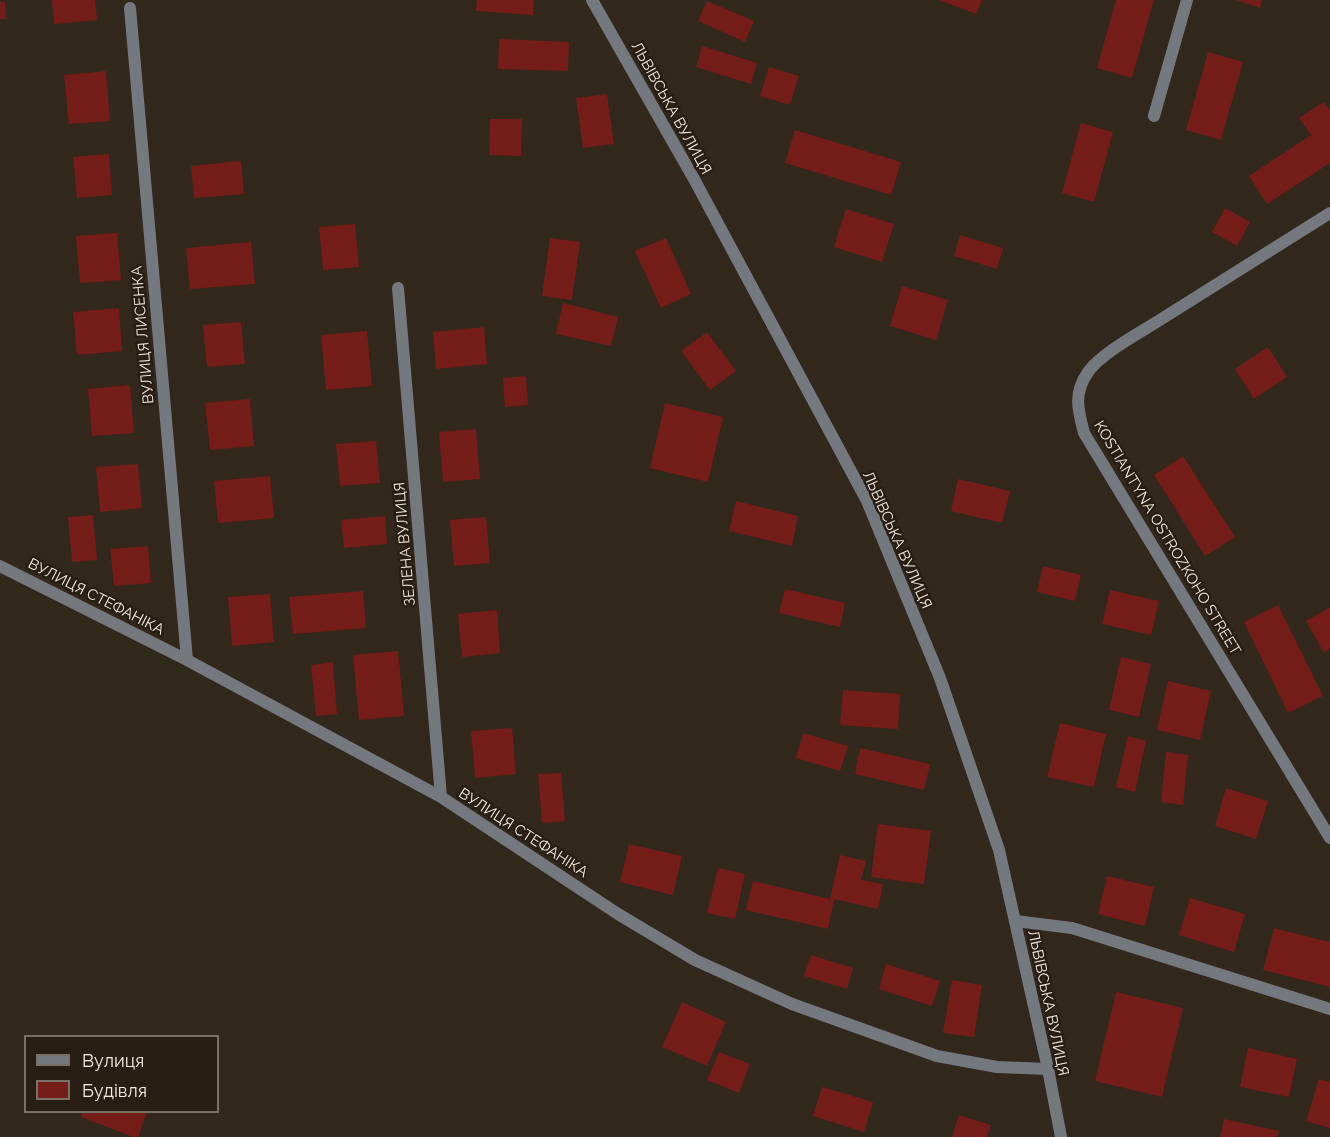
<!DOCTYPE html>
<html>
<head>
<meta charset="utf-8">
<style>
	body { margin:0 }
	#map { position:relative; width:1330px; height:1137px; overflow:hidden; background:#32281c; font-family:Raleway,sans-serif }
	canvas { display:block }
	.legend { position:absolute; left:24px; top:1035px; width:195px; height:78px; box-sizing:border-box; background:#281e13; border:2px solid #797066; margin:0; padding:8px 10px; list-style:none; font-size:18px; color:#f2ebe3 }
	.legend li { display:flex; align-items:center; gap:12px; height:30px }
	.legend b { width:30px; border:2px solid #797066 }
</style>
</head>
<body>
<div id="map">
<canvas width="1330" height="1137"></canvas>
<ul class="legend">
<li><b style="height:8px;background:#747980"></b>Вулиця</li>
<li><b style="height:16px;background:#751d19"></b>Будівля</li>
</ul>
</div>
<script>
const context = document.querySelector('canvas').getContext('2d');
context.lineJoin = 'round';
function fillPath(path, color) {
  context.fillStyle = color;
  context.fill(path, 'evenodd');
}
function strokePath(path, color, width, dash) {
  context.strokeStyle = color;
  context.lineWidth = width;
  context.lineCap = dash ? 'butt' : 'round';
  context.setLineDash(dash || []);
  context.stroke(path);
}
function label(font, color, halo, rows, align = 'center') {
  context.font = font + ' Raleway,sans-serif';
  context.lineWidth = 5;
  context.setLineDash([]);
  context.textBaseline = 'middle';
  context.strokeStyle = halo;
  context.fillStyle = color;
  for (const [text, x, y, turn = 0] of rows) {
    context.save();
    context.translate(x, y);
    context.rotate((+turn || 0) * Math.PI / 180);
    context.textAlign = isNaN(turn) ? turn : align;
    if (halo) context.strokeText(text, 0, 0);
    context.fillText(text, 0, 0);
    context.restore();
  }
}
const building = new Path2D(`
	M52 0H95L97 20 54 24Z
	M477 0H534L533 15 476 11Z
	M939 0H982L976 14Z
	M1116 0H1154L1132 78 1097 68Z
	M1236 0H1262L1260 8Z
	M707 1 754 21 745 42 698 21Z
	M0 2H5L6 19H0Z
	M499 39 569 42 568 71 498 69Z
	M702 46 757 63 751 84 696 67Z
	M1208 52 1243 62 1221 140 1186 130Z
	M769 67 799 76 790 105 760 96Z
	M106 71 110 121 69 124 64 75Z
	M607 94 614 144 583 148 576 98Z
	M1324 102 1330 111V163L1267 204 1249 176 1311 135 1299 118Z
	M490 119H522L521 156 489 155Z
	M1081 123 1113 132 1094 202 1062 193Z
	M795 130 901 162 891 195 785 163Z
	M109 154 112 195 77 198 73 157Z
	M241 161 244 194 194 198 191 166Z
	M1225 208 1250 222 1237 246 1212 232Z
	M846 209 894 224 882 262 834 247Z
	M355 224 359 267 323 270 319 227Z
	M117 233 121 280 80 283 76 236Z
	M960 235 1003 248 997 269 954 256Z
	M550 238 580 242 572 300 542 296Z
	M666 238 691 294 661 308 635 251Z
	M251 242 255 284 190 289 186 248Z
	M902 286 948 300 936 340 890 326Z
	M563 303 618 317 611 346 556 334Z
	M119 308 122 351 77 355 73 312Z
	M241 322 245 364 207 367 203 325Z
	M484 327 487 364 436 369 433 332Z
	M367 331 372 386 326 390 321 335Z
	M707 332 736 371 710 390 681 351Z
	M1268 347 1287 377 1254 399 1235 369Z
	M526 376 528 405 505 407 503 378Z
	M130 385 134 433 92 436 88 389Z
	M250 399 254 446 210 450 205 403Z
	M665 403 723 417 708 482 650 468Z
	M476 429 480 479 443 482 439 432Z
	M376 441 380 483 340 486 336 444Z
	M1183 456 1235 537 1205 556 1154 475Z
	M138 464 142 508 100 512 96 467Z
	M270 476 274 518 218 523 214 481Z
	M958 479 1010 491 1002 523 951 511Z
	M736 501 798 516 792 546 729 531Z
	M93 515 97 560 72 562 68 517Z
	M385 516 387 544 344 548 341 520Z
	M486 517 490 563 454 566 450 520Z
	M148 546 151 583 114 586 110 549Z
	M1043 566 1081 575 1075 601 1037 592Z
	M785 589 845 603 840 627 779 613Z
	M1110 590 1159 601 1151 635 1102 624Z
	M363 591 366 628 293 634 289 597Z
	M270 594 274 642 232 646 228 597Z
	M1278 605 1323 696 1288 713 1244 622Z
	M1330 607V649L1324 653 1306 621Z
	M497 610 500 653 462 657 458 614Z
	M398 651 404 716 359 720 353 655Z
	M1121 657 1151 664 1139 717 1109 710Z
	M333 662 337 714 316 716 311 665Z
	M1168 681 1211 691 1200 740 1157 730Z
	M843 690 900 694 898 729 840 725Z
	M1060 723 1106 734 1094 787 1047 777Z
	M512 728 516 774 475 778 471 731Z
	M803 733 848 746 840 771 796 758Z
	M1128 736 1146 741 1135 792 1116 787Z
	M860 748 930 764 924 790 855 774Z
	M1166 752 1188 755 1183 805 1161 802Z
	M561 773 565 821 542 823 538 774Z
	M1226 788 1268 801 1256 839 1215 826Z
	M878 824 931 831 924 884 871 877Z
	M629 844 682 856 673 895 620 882Z
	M840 855 866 861 861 880 883 884 878 909 834 899 828 929 746 910 753 881 830 899Z
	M718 868 745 874 735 919 707 913Z
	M1107 876 1154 887 1145 926 1098 914Z
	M1190 898 1245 914 1234 952 1179 935Z
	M1274 928 1330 942V987L1263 970Z
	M811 955 853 968 847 989 804 976Z
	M886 964 940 981 932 1006 879 989Z
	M952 980 982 985 974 1037 943 1033Z
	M1116 992 1183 1008 1162 1097 1095 1081Z
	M682 1002 726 1022 707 1066 662 1047Z
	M1248 1048 1297 1059 1289 1097 1240 1087Z
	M719 1052 750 1064 739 1093 707 1080Z
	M1319 1079 1330 1082V1128L1306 1121Z
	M822 1087 873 1102 864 1132 813 1116Z
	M83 1112H147L138 1137H133L81 1117Z
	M959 1115 991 1125 987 1137H952Z
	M1224 1119 1279 1131 1277 1137H1220Z`);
const minor = new Path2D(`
	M130 8 187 660
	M1154 116 1187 0
	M1330 213C1274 248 1218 283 1163 318 1143 331 1101 353 1088 372 1073 394 1078 410 1084 433L1330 838
	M398 288 441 797
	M0 566 187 660 441 797 618 914 695 960 792 1004 937 1056 997 1067 1048 1069
	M1015 921 1072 928 1330 1009`);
const tertiary = new Path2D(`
	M592 0 694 179 867 501 940 678 999 850 1048 1069 1061 1137`);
const streetNames = [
	["ЛЬВІВСЬКА ВУЛИЦЯ",671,108,61],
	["ВУЛИЦЯ ЛИСЕНКА",143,335,-95],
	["KOSTIANTYNA OSTROZKOHO STREET",1167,538,59],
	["ЛЬВІВСЬКА ВУЛИЦЯ",897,540,66],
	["ЗЕЛЕНА ВУЛИЦЯ",405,544,-95],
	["ВУЛИЦЯ СТЕФАНІКА",96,597,27],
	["ВУЛИЦЯ СТЕФАНІКА",523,833,33],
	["ЛЬВІВСЬКА ВУЛИЦЯ",1048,1003,78]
];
fillPath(building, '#751d19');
strokePath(minor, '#747980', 12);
strokePath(tertiary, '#747980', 12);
label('15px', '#f2ebe3', '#281e13', streetNames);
</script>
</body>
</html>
